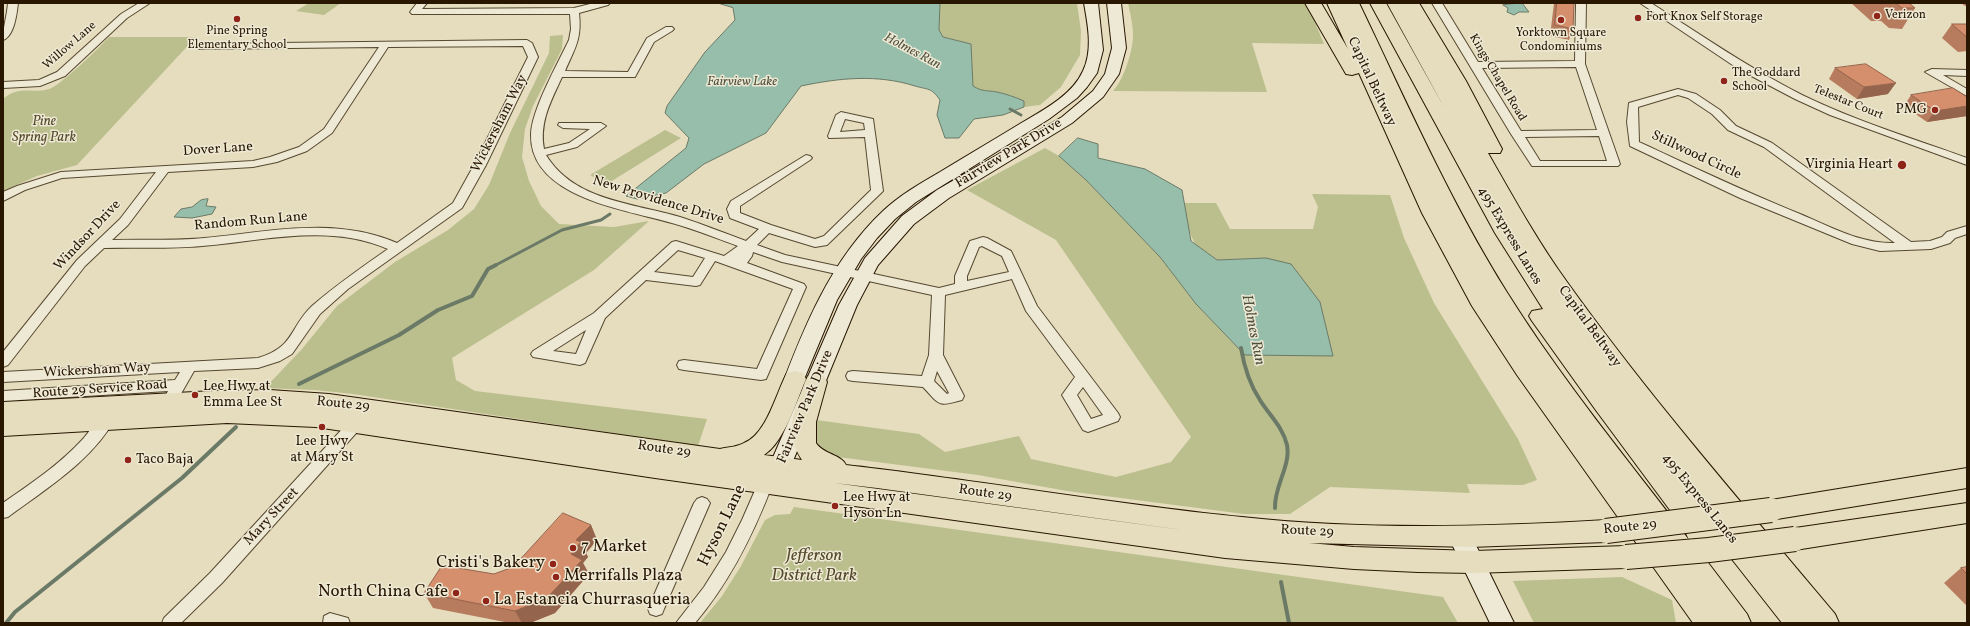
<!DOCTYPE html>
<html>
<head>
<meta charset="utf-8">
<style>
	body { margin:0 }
	#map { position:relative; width:1970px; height:626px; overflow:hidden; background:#e5ddbe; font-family:Vollkorn,serif }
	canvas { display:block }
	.frame { position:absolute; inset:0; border:4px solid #281600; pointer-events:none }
</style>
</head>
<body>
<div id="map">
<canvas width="1970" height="626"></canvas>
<div class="frame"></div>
</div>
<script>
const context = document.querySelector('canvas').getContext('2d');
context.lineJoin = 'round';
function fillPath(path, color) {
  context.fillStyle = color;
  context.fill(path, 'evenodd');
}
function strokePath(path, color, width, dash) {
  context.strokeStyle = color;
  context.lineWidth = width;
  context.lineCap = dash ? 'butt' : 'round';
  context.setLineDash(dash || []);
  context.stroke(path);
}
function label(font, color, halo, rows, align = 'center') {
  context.font = font + ' Vollkorn,serif';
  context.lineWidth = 3;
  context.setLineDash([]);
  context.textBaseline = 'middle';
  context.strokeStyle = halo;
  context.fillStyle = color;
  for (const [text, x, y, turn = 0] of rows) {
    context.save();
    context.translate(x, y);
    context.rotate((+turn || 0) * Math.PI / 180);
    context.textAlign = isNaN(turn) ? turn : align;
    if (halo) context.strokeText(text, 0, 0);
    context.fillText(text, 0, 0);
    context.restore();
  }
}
const green = new Path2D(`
	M309 3H341L324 15 296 11Z
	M940 3H1077L1081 31 1080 55 1061 87 1040 105 1024 107V101C1015 97 1006 94 997 92 986 90 983 92 972 86L971 44 943 37 939 30Z
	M1128 3H1307L1324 44 1252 43 1267 92 1113 91C1124 79 1133 51 1133 35 1133 24 1130 13 1128 3Z
	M563 35 562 49 533 106 525 129 522 157 529 181 541 206 559 224 614 227 649 221 594 270 452 358 456 380 475 391 707 419 698 446 353 394 315 390 265 388 302 349 337 306 395 262 448 230 474 209 489 185 510 133 549 53 550 36Z
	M109 37H196L77 165 37 176 3 191V99C19 85 30 94 49 89 59 87 101 46 109 37Z
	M665 130 681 138 607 184 590 175Z
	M1045 148 1059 156 1086 180 1160 257 1196 304 1245 355 1266 258 1217 260 1195 244 1187 226 1184 203H1216L1230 229H1313L1318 207 1312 194 1390 195 1404 238 1434 303 1518 439 1537 480 1523 485 1467 484 1470 493 1330 487 1290 514H1244L1067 491 978 475 830 456 814 447 816 420 919 434 945 452 1019 436 1031 459 1116 477 1171 462 1191 437 1056 240 967 190Z
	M794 507 1443 597 1458 623H700L722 596 741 566 765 520 775 515 790 514Z
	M1622 577 1672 600 1676 623H1534L1513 581Z`);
const water = new Path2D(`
	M718 3H940L939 30 943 37 971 44 973 86C983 92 986 90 997 92 1006 94 1015 97 1024 101V107L1003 115 974 119 959 138H945L937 115 940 100C931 87 928 90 915 86 877 74 839 78 801 86L766 133 704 164 666 193 637 199 626 196 686 148 689 138 665 113 667 106 705 52 735 20 733 8Z
	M1522 3 1529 12H1519L1514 15 1507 12 1508 8 1503 5Z
	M1078 138 1098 144V158L1145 169 1182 190 1191 241 1217 260 1266 258 1291 264 1320 302 1333 356 1245 355 1196 304 1160 257 1086 180 1059 156Z
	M208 199 206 206 216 207 212 214 192 218 174 217 181 209 192 207 201 200Z`);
const streamFar1 = new Path2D(`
	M1010 109 1021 115
	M494 266 562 230 601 220 610 214`);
const stream = new Path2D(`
	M1241 348C1244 366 1250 385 1260 400 1269 415 1283 427 1287 445 1291 466 1274 486 1275 508
	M299 384 399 335 438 310 472 296 488 269 496 265
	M1281 582 1289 623
	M6 623 15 612 182 478 236 427`);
const street = new Path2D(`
	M8 3H18C17 13 14 37 3 40 3 27 7 16 8 3Z
	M139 3H150L127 18 65 76 40 86 3 88V82L39 80 57 72 121 14Z
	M417 3H427L422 9 574 8 594 3H610L608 5 579 13C582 39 575 48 565 71L628 72 647 38 666 27H672L674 29 672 31 654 42 635 77H562C551 101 539 122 544 149L569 143 590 129 563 128 558 125 559 123H601L606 126 577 147 546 155C574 201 633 203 680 217 702 224 724 233 746 241L759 229 730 218 727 209 731 201 806 155 810 156 812 158 810 160 740 206V213L771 225 815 239 824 236 871 190 865 137 829 138 828 136 836 115 841 112 873 119 883 191 881 193 827 245 815 247 769 233 757 245 785 255 939 288 955 284V276L970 241 983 237 987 238 1011 251 1037 306 1118 413 1120 417 1118 421 1088 432 1083 430 1062 395 1075 377 1026 311 1012 279 945 295 943 355 964 396 962 400C937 407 940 405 923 387L853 381 848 380 846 376 848 372 853 371 922 376 929 355 932 295 782 262 753 252 752 256 747 263 804 284 806 287 766 379 761 380 684 370 679 369 677 365 679 361 684 360 757 369 793 289 715 261 700 285 696 286 646 280 605 318 585 363 580 365 533 357 531 354 533 351 594 313 672 242 676 241 724 256 738 246C716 238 694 229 672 223 628 210 530 198 531 135 531 111 558 63 569 40L571 29 570 14H412L410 12ZM845 119 864 123 865 130 840 132ZM982 246 1002 256 1009 272 967 281V276L979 247ZM678 250 705 258 693 277 654 272ZM586 330 576 354 553 351ZM937 371 949 393 947 394 934 381ZM1083 387 1103 415 1091 419 1077 395Z
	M1432 3H1442L1478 62 1575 61 1576 3H1586L1585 64 1620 164 1618 166H1532L1511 134ZM1576 67 1597 130 1521 131 1482 68ZM1599 136 1607 161H1540L1525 137Z
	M1640 3H1651C1701 35 1749 68 1802 95 1855 121 1912 138 1967 158V165L1830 115 1795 99 1740 70Z
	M527 40 532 43 538 57 486 165 462 208 348 289 320 314 292 354 280 361 258 368 194 371 174 406 169 407 164 406 162 402 168 391 3 401V391L175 380 180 372 3 382V372L258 358C295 347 289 328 312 306 336 285 362 267 388 249 328 223 264 241 202 246 169 249 137 247 104 248L85 266 8 365 3 367V352L77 260 120 219 156 172 62 178 25 190 3 201V192L17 186 61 172 253 161 270 157 299 147 324 129 379 47 199 49 194 46 196 44ZM523 46 528 57 474 165 453 203 397 243C334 216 269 232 204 238 174 241 143 239 112 240L128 225 168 172 253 167 277 162 307 151 332 133 388 47Z
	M1932 69 1967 70V76L1943 75 1967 89V96L1925 72Z
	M1678 89 1696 94 1720 110 1736 126 1772 143 1911 242 1930 241 1942 237 1947 232 1967 226V234L1955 238 1950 243 1931 249 1880 251 1852 244 1740 198 1630 146 1627 122 1629 103ZM1678 95 1688 98 1712 114 1728 130 1764 147 1895 243C1861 244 1831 227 1800 214 1746 192 1693 167 1639 142L1638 107Z
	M109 412 114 413 116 417C93 460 47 488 8 517L3 518V503C30 484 59 465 82 440 90 432 98 415 109 412Z
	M361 413 366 414 368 418 366 422 222 583 181 623H162L164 618 210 573 356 414Z
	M765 477 770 479 773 483C754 533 730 582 695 623H676L704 587 726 552 742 520 760 479Z
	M702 497 707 499 710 503 664 609 662 614 656 616 650 614 648 609 694 503 697 499Z
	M330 613 348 618 350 623H323L324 616Z`);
const secondary = new Path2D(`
	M1084 3H1098L1103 50 1097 73 1087 87 1077 98 1049 119 916 202 895 219 877 238 861 259 837 300 795 401 788 404 781 401 778 396C803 329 830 261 883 211 900 195 921 183 940 172 966 156 992 141 1018 125 1040 112 1072 96 1083 71 1093 50 1088 26 1084 3Z
	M1107 3H1121L1126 48 1119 74 1103 97 1072 123 949 198 914 224 878 265 857 305 788 473C779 482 775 488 762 484L759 478 771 462 839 305 865 258 902 216 937 190 1062 117 1093 91 1105 74 1112 48Z
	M1460 526 1468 529 1514 623H1490L1448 536 1452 529Z`);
const primary = new Path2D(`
	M795 371 803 373 806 379C796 402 785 441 764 455L802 460C783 431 795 412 805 382L808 376 816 374 824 376 827 382 816 422V443C823 454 842 455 846 465 979 480 1110 504 1242 517 1362 530 1485 527 1606 520L1615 523 1619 531 1615 539 1606 542 1470 547 1309 543 1354 547 1473 551 1626 546 1635 549 1639 557 1635 565 1626 568 1473 573 1418 572 1354 569 1225 558 655 478 316 427 227 423 3 436V402L214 391 270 390 329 394 720 449C728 447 737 447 744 443 767 434 776 393 787 373ZM834 483 877 488 1190 531Z
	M1967 468V488L1771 520 1762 517 1759 510 1762 503 1771 500Z
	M1967 503V523L1795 550 1786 547 1782 539 1786 531 1795 528Z`);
const highway = new Path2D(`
	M1305 3H1321L1348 49 1327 3H1343L1368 56 1343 3H1359C1406 101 1450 202 1508 294 1562 380 1627 459 1689 540L1684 529 1595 409 1532 321 1529 316 1532 311 1543 309 1495 233 1370 3H1386L1445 109 1387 3H1403L1461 105 1403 3H1419L1466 81 1502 149 1500 153H1488C1513 197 1538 242 1567 282 1650 398 1744 505 1835 614L1839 623H1782L1720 544 1722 550 1719 558 1709 561 1706 560 1747 614 1751 623H1693L1517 375 1472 306 1422 213 1359 73 1352 75 1346 74Z`);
const primaryBridge = new Path2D(`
	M1606 531 1771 510
	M1626 557 1709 550 1795 539`);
const wall = new Path2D(`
	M1554 3H1574L1573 29 1569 40 1550 36Z
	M1851 3H1909L1915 8 1902 29 1889 28 1881 21H1871Z
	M1961 3H1967V6H1965Z
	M1952 24H1967V51L1958 52 1942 38Z
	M1835 68 1888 94 1857 99 1829 79Z
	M1911 95 1967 97V116L1927 122 1904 106Z
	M591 525 597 540 586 553 588 557 583 563 589 574 555 613 530 623H510L433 608 424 593 494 574 513 567Z
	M1967 567V606L1944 583 1961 568Z`);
const shadedWall = new Path2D(`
	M1896 83 1888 94 1857 99 1864 87Z
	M1967 106V116L1927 122 1935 111Z
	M591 525 597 540 586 553 588 557 583 563 589 574 555 613 530 623H522L515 611 576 540Z`);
const building = new Path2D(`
	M1557 3H1574L1573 29 1555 25Z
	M1896 3H1909L1915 8H1902Z
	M1952 24H1967V37Z
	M1866 64 1896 83 1864 87 1835 68Z
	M1953 88 1967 97V106L1935 111 1911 95Z
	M563 513 591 525 576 540 581 542 571 554 582 560 547 598 515 611 424 593 441 567 446 566 494 574 513 567Z
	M1967 567V574L1961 568Z`);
const markers = [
	[1877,16,4,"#8f2418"],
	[1638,18,4,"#8f2418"],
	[237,19,4,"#8f2418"],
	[1561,20,4,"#8f2418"],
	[1724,81,4,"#8f2418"],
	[1935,110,4,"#8f2418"],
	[1902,165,5,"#8f2418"],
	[195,395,4,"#8f2418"],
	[322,427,4,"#8f2418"],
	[128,460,4,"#8f2418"],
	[835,506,4,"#8f2418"],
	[573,548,4,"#8f2418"],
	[553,564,4,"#8f2418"],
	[556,577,4,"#8f2418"],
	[456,593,4,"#8f2418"],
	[486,601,4,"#8f2418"]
];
const farPoinames = [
	["Verizon",1885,16],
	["Fort Knox Self Storage",1646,18],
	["Pine Spring",237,32,"center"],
	["Elementary School",237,46,"center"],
	["Yorktown Square",1561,34,"center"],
	["Condominiums",1561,48,"center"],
	["The Goddard",1732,74],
	["School",1732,88]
];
const farStreetnames = [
	["Willow Lane",70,46,-41],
	["Kings Chapel Road",1497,78,59],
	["Telestar Court",1848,103,22]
];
const farWaternames = [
	["Holmes Run",912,52,28],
	["Fairview Lake",742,83]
];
const streetNames = [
	["Capital Beltway",1371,82,65],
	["Wickersham Way",500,124,-63],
	["Dover Lane",218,150,-4],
	["Fairview Park Drive",1009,154,-31],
	["Stillwood Circle",1696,156,25],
	["New Providence Drive",658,201,17],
	["Random Run Lane",251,222,-5],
	["Windsor Drive",88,236,-47],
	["495 Express Lanes",1509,236,59],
	["Capital Beltway",1589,327,54],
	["Wickersham Way",97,371,-3],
	["Route 29 Service Road",100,390,-4],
	["Route 29",343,405,6],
	["Fairview Park Drive",806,407,-67],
	["Route 29",664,450,8],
	["Route 29",985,494,8],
	["495 Express Lanes",1699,499,51],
	["Mary Street",272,517,-47],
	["Route 29",1630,528,-6],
	["Route 29",1307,532,3]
];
const poiNames = [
	["PMG",1927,110,"right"],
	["Virginia Heart",1893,165,"right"],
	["Lee Hwy at",203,387],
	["Emma Lee St",203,403],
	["Lee Hwy",322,442,"center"],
	["at Mary St",322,458,"center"],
	["Taco Baja",136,460],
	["Lee Hwy at",843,498],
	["Hyson Ln",843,514]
];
const parkNames = [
	["Pine",44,122],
	["Spring Park",44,138]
];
const waterNames = [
	["Holmes Run",1252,330,79]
];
const nearStreetnames = [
	["Hyson Lane",723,526,-64]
];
const nearPoinames = [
	["7 Market",581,548],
	["Cristi's Bakery",545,564,"right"],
	["Merrifalls Plaza",564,577],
	["North China Cafe",448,593,"right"],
	["La Estancia Churrasqueria",494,601]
];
const nearParknames = [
	["Jefferson",814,557],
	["District Park",814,577]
];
fillPath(green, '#bbbf8d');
fillPath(water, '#97bdab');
strokePath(water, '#6b7a67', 1);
strokePath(streamFar1, '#6b7a67', 3);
strokePath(stream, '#6b7a67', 4);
strokePath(street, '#574830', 2);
strokePath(secondary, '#281600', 2);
strokePath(primary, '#281600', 2);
strokePath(highway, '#281600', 2);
fillPath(street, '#eee9d5');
fillPath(secondary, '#eee9d5');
fillPath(primary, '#e5ddbe');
fillPath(highway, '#e5ddbe');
strokePath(primaryBridge, '#281600', 26, []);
strokePath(primaryBridge, '#e5ddbe', 24);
fillPath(wall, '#b77b5e');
fillPath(shadedWall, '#95644c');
fillPath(building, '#d58f6d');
strokePath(building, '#95644c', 1);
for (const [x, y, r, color] of markers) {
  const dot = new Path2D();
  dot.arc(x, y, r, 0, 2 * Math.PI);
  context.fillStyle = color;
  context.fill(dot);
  strokePath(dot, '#eee9d5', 1.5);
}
label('12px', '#281600', '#eee9d5', farPoinames, 'left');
label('12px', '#281600', '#eee9d5', farStreetnames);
label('italic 13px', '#4f503c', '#eee9d5', farWaternames);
label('14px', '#281600', '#eee9d5', streetNames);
label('14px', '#281600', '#eee9d5', poiNames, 'left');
label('italic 14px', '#54492a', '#eee9d5', parkNames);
label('italic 15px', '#4f503c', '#eee9d5', waterNames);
label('17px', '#281600', '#eee9d5', nearStreetnames);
label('17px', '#281600', '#eee9d5', nearPoinames, 'left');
label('italic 17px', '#54492a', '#eee9d5', nearParknames);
</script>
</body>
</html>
